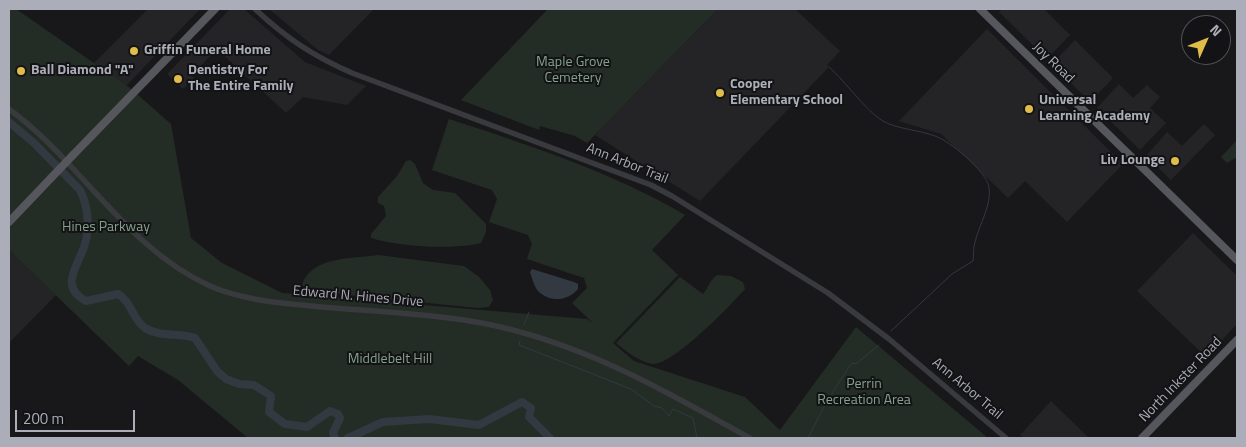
<!DOCTYPE html>
<html>
<head>
<meta charset="utf-8">
<style>
	body { margin:0 }
	#map { position:relative; width:1246px; height:447px; overflow:hidden; background:#18181a; font-family:"Titillium Web",sans-serif }
	canvas { display:block }
	.frame { position:absolute; inset:0; border:10px solid #abaeb8; pointer-events:none }
	.north { position:absolute; left:1181px; top:15px; width:50px; height:50px; box-sizing:border-box; background:#131315; border:1px solid #505156; border-radius:50%; rotate:46deg; font-size:14px; font-weight:700; line-height:20px; text-align:center; color:#abaeb8 }
	.north::after { content:''; display:block; margin:auto; width:18px; height:22px; background:#e0bc49; clip-path:polygon(50% 0,100% 100%,50% 72%,0 100%) }
	.scale { position:absolute; left:15px; top:410px; width:120px; height:22px; box-sizing:border-box; border:2px solid #abaeb8; border-top:0; padding-left:6px; font-size:15px; line-height:18px; white-space:nowrap; color:#abaeb8; -webkit-text-stroke:4px #131315; paint-order:stroke }
</style>
</head>
<body>
<div id="map">
<canvas width="1246" height="447"></canvas>
<div class="frame"></div>
<div class="north">N</div>
<div class="scale">200 m</div>
</div>
<script>
const context = document.querySelector('canvas').getContext('2d');
context.lineJoin = 'round';
function fillPath(path, color) {
  context.fillStyle = color;
  context.fill(path, 'evenodd');
}
function strokePath(path, color, width, dash) {
  context.strokeStyle = color;
  context.lineWidth = width;
  context.lineCap = dash ? 'butt' : 'round';
  context.setLineDash(dash || []);
  context.stroke(path);
}
function label(font, color, halo, rows, align = 'center') {
  context.font = font + ' "Titillium Web",sans-serif';
  context.lineWidth = 4;
  context.setLineDash([]);
  context.textBaseline = 'middle';
  context.strokeStyle = halo;
  context.fillStyle = color;
  for (const [text, x, y, turn = 0] of rows) {
    context.save();
    context.translate(x, y);
    context.rotate((+turn || 0) * Math.PI / 180);
    context.textAlign = isNaN(turn) ? turn : align;
    if (halo) context.strokeText(text, 0, 0);
    context.fillText(text, 0, 0);
    context.restore();
  }
}
const built = new Path2D(`
	M148 9H200L126 86 94 63Z
	M230 9H244L305 62 366 86 347 105 303 97 286 113 217 49 191 76 194 78 183 89 167 74Z
	M269 9H374L329 55 318 50Z
	M718 9H795L840 51 827 65 829 67 700 201 595 135Z
	M1002 9H1044L1070 35 1047 59 999 12Z
	M987 29 1123 164 1067 222 1025 181 1008 198 941 134 899 121Z
	M1075 40 1113 78 1090 102 1052 64Z
	M1119 84 1133 98 1147 85 1160 97 1150 108 1166 123 1140 150 1097 108Z
	M1204 124 1215 135 1171 180 1146 156 1167 132 1182 146Z
	M1193 233 1237 276V324L1206 357 1137 291Z
	M9 250 56 295 9 343Z
	M1051 401 1089 438H1024L1020 435Z`);
const green = new Path2D(`
	M9 9H16L130 88 171 124 191 238 222 263 282 293 587 319 594 324 572 303 587 288 584 278 527 259 532 244 528 235 489 222 497 199 492 190 432 170 449 119C529 145 612 172 685 215L652 250 678 275 613 343 634 361 745 397 780 430 856 327 988 438H248L178 380 138 356 129 366 9 250Z
	M548 9H718L587 143 575 136 540 126 539 130 461 100Z
	M1237 140V157L1227 163 1221 157Z
	M410 160 415 164 423 183 433 190 455 193 486 224V232L481 243C451 250 401 247 371 238V234L386 216 384 206 378 203V197L397 176 406 161Z
	M378 255 464 266 479 277 490 290 493 300 489 307 477 308 310 291 302 285C311 256 352 259 378 255Z
	M717 275 731 276 743 282 745 289C731 305 673 365 653 364 639 362 626 351 616 343L680 277 703 294C709 287 709 281 717 275Z`);
const water = new Path2D(`
	M532 269 574 282 578 284V289C568 301 550 303 538 291 534 286 532 278 530 272Z`);
const stream = new Path2D(`
	M829 67C846 82 866 111 883 121 896 129 920 130 935 136 950 141 986 171 989 187 992 205 979 225 975 242 973 249 974 254 973 261L952 274 891 331
	M524 325 529 312
	M520 341 519 345 631 389 654 406 662 408 669 416 673 409 693 418 697 438
	M808 438 827 401 851 364 857 363 879 345`);
const river = new Path2D(`
	M9 122 34 143 80 190C87 204 90 224 86 240 82 262 56 285 86 301L118 294C132 302 132 319 145 328 161 338 179 332 195 338L217 371 226 379 239 384 254 385 271 396 269 412 285 424 307 427 330 411 338 414 340 418 333 433 335 438
	M348 438 383 422 429 419 479 425 522 402 531 408 529 417 550 438`);
const minor = new Path2D(`
	M255 9C286 38 313 56 352 73L651 185 672 196 828 293 889 339 1006 438
	M9 109C81 162 126 248 210 286 245 301 283 303 321 307 369 311 417 313 464 320 571 336 657 387 750 438`);
const major = new Path2D(`
	M980 9 1237 260
	M73 155 215 9
	M9 222 51 178
	M1142 438 1237 340`);
const majorBridge = new Path2D(`
	M51 178 73 155`);
const markers = [
	[134,51,5,"#e0bc49"],
	[21,71,5,"#e0bc49"],
	[178,79,5,"#e0bc49"],
	[720,93,5,"#e0bc49"],
	[1029,109,5,"#e0bc49"],
	[1175,161,5,"#e0bc49"]
];
const poiNames = [
	["Griffin Funeral Home",144,51],
	["Ball Diamond \"A\"",31,71],
	["Dentistry For",188,71],
	["The Entire Family",188,87],
	["Cooper",730,85],
	["Elementary School",730,101],
	["Universal",1039,101],
	["Learning Academy",1039,117],
	["Liv Lounge",1165,161,"right"]
];
const parkNames = [
	["Maple Grove",573,63],
	["Cemetery",573,79],
	["Hines Parkway",106,228],
	["Middlebelt Hill",390,360],
	["Perrin",864,385],
	["Recreation Area",864,401]
];
const streetNames = [
	["Joy Road",1053,63,44],
	["Ann Arbor Trail",627,164,22],
	["Edward N. Hines Drive",358,297,5],
	["North Inkster Road",1181,380,-46],
	["Ann Arbor Trail",967,389,40]
];
fillPath(built, '#242426');
fillPath(green, '#242c26');
fillPath(water, '#323941');
strokePath(stream, '#323941', 1);
strokePath(river, '#323941', 8);
strokePath(minor, '#393a3e', 5.5);
strokePath(major, '#56565d', 8);
strokePath(majorBridge, '#56565d', 8);
for (const [x, y, r, color] of markers) {
  const dot = new Path2D();
  dot.arc(x, y, r, 0, 2 * Math.PI);
  context.fillStyle = color;
  context.fill(dot);
  strokePath(dot, '#131315', 2);
}
label('bold 14px', '#abaeb8', '#131315', poiNames, 'left');
label('14px', '#84a189', '#131315', parkNames);
label('14px', '#abaeb8', '#131315', streetNames);
</script>
</body>
</html>
